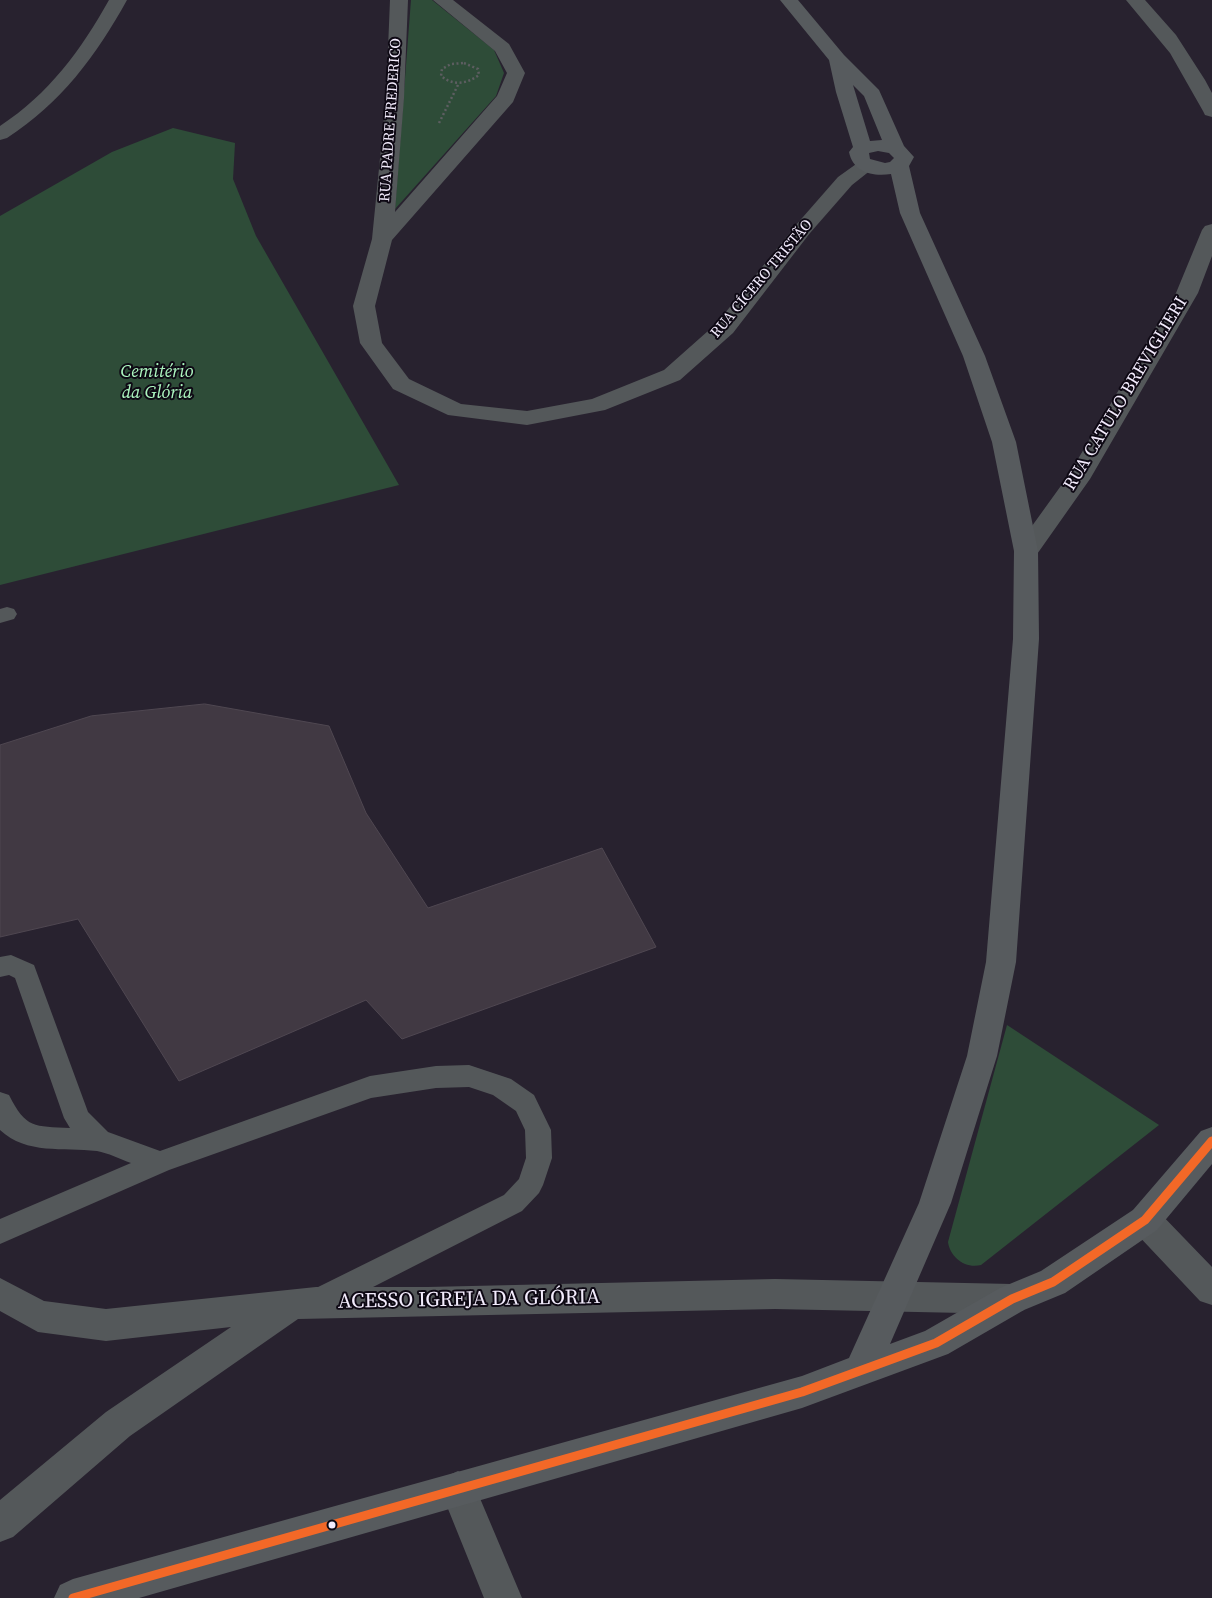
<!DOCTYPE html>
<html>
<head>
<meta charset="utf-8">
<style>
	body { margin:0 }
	canvas { display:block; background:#28222f }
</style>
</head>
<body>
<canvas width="1212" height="1598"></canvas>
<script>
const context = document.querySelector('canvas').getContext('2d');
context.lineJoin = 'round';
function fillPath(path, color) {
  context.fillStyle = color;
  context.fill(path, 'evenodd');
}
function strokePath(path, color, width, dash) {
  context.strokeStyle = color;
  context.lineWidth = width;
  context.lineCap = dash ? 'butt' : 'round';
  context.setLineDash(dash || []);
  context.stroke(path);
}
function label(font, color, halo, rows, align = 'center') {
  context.font = font + ' "Source Serif 4",serif';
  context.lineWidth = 4;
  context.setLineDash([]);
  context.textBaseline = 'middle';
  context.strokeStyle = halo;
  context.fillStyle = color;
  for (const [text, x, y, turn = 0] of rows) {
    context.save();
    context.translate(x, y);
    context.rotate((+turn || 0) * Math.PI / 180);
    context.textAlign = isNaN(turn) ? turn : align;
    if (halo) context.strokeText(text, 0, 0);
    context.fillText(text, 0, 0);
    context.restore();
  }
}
const green = new Path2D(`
	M411 0H432L494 50 504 73 496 96 395 209Z
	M173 128 235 143 233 179 256 236 399 485 0 585V216L112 152Z
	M1007 1025 1159 1125 981 1265C965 1269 950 1257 948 1242Z`);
const building = new Path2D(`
	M205 704 329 726 366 813 428 908 602 848 656 947 402 1039 366 1000 179 1081 78 919 0 937V745L91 716Z`);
const path = new Path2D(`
	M464 63 478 69 479 75C467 84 453 86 441 76L442 69 451 64Z
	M439 123 459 83`);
const service = new Path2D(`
	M7 607 14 609 17 614 14 619 0 623V609Z
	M11 955 34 965 88 1112 108 1132 160 1151 370 1076 436 1066 469 1065 511 1079 534 1095 551 1130 552 1158 543 1185 539 1193 522 1211 328 1310 318 1314 308 1310 304 1301 308 1292 504 1195 519 1179 526 1158 525 1130 516 1111 493 1095 469 1087 436 1088 371 1098 169 1170 0 1244V1219L131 1163C120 1159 108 1153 97 1151 63 1147 27 1155 0 1130V1092L9 1095C26 1129 34 1126 70 1128L64 1118 15 978 9 975 0 977V957Z`);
const minor = new Path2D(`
	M109 0H127C96 56 61 103 7 138L0 140V126C49 94 81 50 109 0Z
	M390 0H408L404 98 395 212 497 96 507 73 495 51 433 0H453L509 44 525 73 513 102 392 240 375 306 382 343 409 379 461 404 527 411 592 399 664 370 717 323 796 225 838 177 859 162H873L876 166 852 185 810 233 733 333 680 380 605 410 527 425 448 415 393 389 360 343 353 306 372 239 386 98Z
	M1126 0H1145L1176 35 1205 80 1212 93V117L1205 115 1203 111 1170 53Z
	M1212 224V256L1198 293 1090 479 1035 557 1026 559 1017 557 1014 551 1068 476 1176 293 1202 230 1205 226Z
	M1145 1205 1157 1210 1212 1267V1305L1200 1301 1133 1230 1129 1220 1133 1210Z
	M0 1278 44 1301 106 1309 316 1287H428L775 1279 1012 1284 1024 1288 1029 1299 1024 1310 1012 1314 775 1309 298 1319 130 1436 13 1537 0 1542V1500L106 1412 231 1327 106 1341 38 1332 0 1311Z
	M458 1471 471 1477 522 1598H484L440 1489 445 1477Z`);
const secondary = new Path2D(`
	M780 0H798L844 55 879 90 904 146 914 157 909 166 920 213 985 356 1016 442 1038 551 1039 639 1016 962 997 1056 951 1203 890 1344 925 1331 1000 1288 1041 1271 1133 1210 1201 1131 1212 1127V1164L1157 1230 1065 1293 1024 1310 948 1354 802 1408 139 1598H54L60 1585 73 1579 802 1376 849 1358 919 1203 967 1056 986 962 1013 639 1014 551 992 442 963 356 900 213 891 174C872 177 853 172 849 152L853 147 836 92 829 60ZM853 85 864 96 882 140 870 141ZM878 151 889 153 894 158 890 162 885 163 870 159 869 153Z`);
const bus1 = new Path2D(`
	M73 1598 802 1392 936 1343 1012 1299 1053 1282 1145 1220 1212 1141`);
const markers = [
	[332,1525,4.5,"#f3ecfd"]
];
const farStreetnames = [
	["RUA PADRE FREDERICO",391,120,-86],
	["RUA CÍCERO TRISTÃO",762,279,-50]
];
const parkNames = [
	["Cemitério",157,372],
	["da Glória",157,393]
];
const streetNames = [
	["RUA CATULO BREVIGLIERI",1126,394,-59]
];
const nearStreetnames = [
	["ACESSO IGREJA DA GLÓRIA",469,1300,-1]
];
fillPath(green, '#2e4c38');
fillPath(building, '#413943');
strokePath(building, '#4f4751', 1);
strokePath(path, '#5d5e61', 2.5, [2, 2.5]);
fillPath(service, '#54585a');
fillPath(minor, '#54585a');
fillPath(secondary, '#575b5e');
strokePath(bus1, '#f36827', 9);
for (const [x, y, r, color] of markers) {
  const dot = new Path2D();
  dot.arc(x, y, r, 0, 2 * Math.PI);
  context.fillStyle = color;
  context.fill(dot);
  strokePath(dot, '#0e0914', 2);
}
label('15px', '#f3ecfd', '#0e0914', farStreetnames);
label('italic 18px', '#adf7c0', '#0e0914', parkNames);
label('18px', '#f3ecfd', '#0e0914', streetNames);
label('21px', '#f3ecfd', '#0e0914', nearStreetnames);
</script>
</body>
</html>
